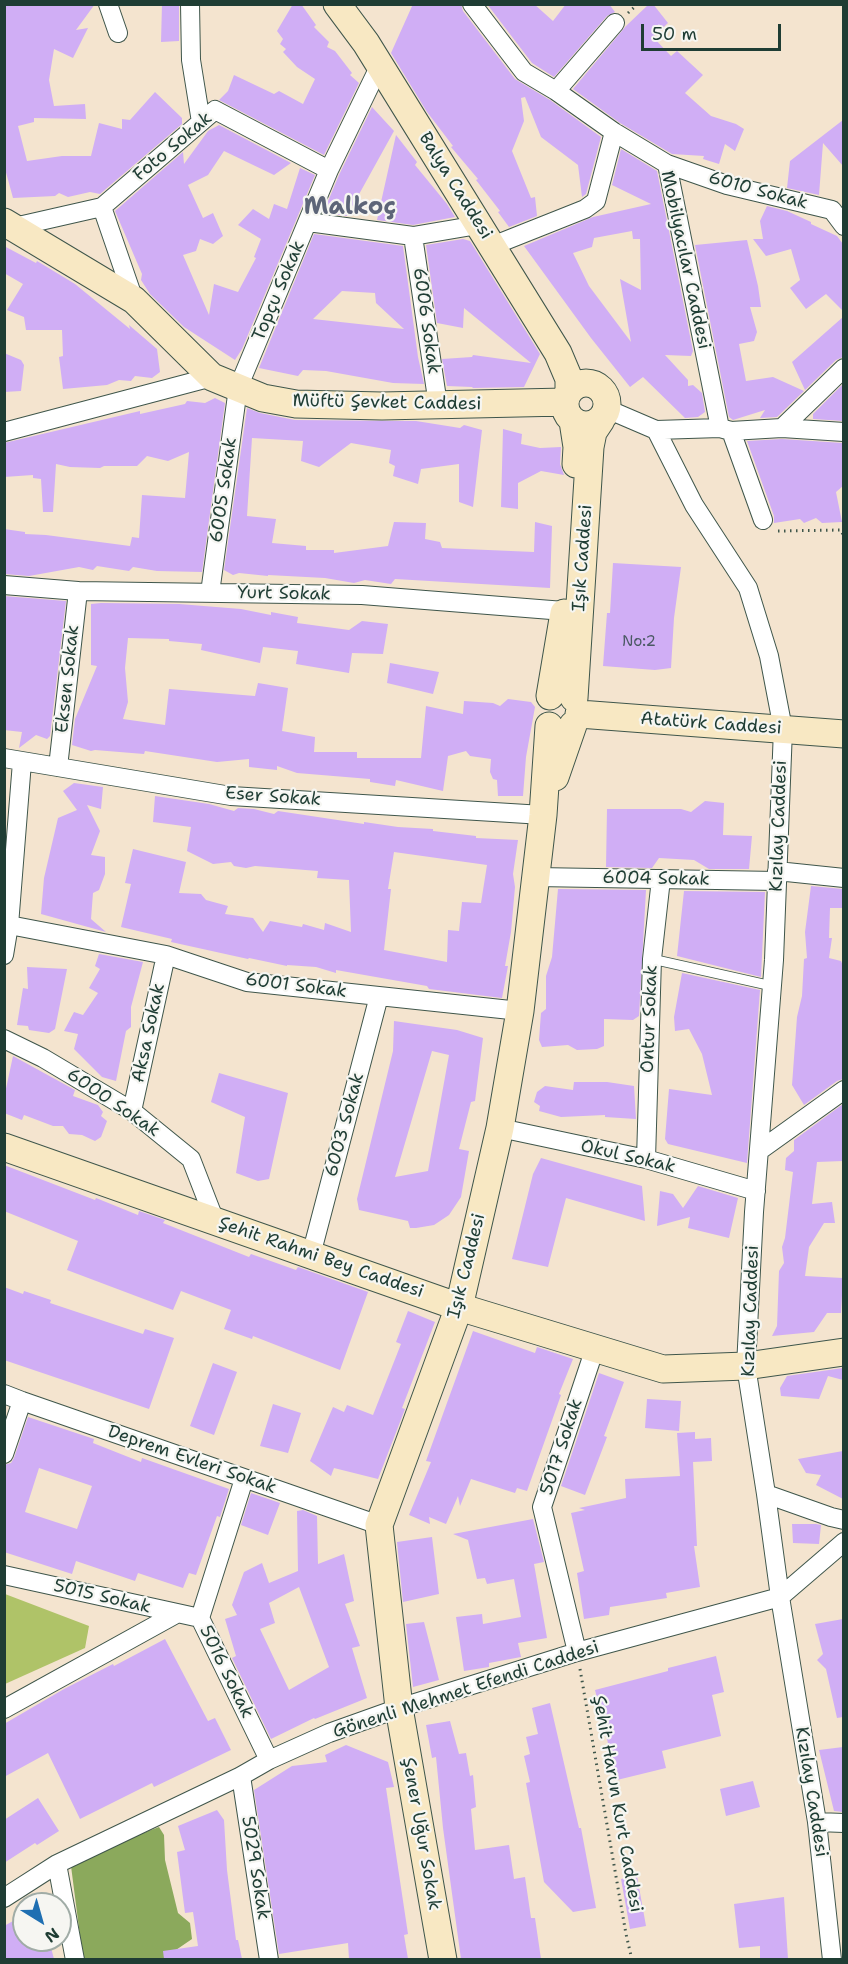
<!DOCTYPE html>
<html>
<head>
<meta charset="utf-8">
<style>
	body { margin:0 }
	#map { position:relative; width:848px; height:1964px; overflow:hidden; background:#f4e4cf; font-family:"Shantell Sans",sans-serif }
	canvas { display:block }
	.frame { position:absolute; inset:0; border:6px solid #1f3d34; pointer-events:none }
	.north { position:absolute; left:12px; top:1892px; width:60px; height:60px; box-sizing:border-box; background:#f6f6f2; border:2px solid #a0aca6; border-radius:50%; rotate:143deg; font-size:16px; font-weight:700; line-height:24px; text-align:center; color:#1f3d34 }
	.north::after { content:''; display:block; margin:auto; width:21px; height:27px; background:#1f6fb2; clip-path:polygon(50% 0,100% 100%,50% 72%,0 100%) }
	.scale { position:absolute; left:641px; top:24px; width:140px; height:27px; box-sizing:border-box; border:3px solid #1f3d34; border-top:0; padding-left:8px; font-size:18px; line-height:21px; white-space:nowrap; color:#1f3d34; -webkit-text-stroke:4px #f6f6f2; paint-order:stroke }
</style>
</head>
<body>
<div id="map">
<canvas width="848" height="1964"></canvas>
<div class="frame"></div>
<div class="north">N</div>
<div class="scale">50 m</div>
</div>
<script>
const context = document.querySelector('canvas').getContext('2d');
context.lineJoin = 'round';
function fillPath(path, color) {
  context.fillStyle = color;
  context.fill(path, 'evenodd');
}
function strokePath(path, color, width, dash) {
  context.strokeStyle = color;
  context.lineWidth = width;
  context.lineCap = dash ? 'butt' : 'round';
  context.setLineDash(dash || []);
  context.stroke(path);
}
function label(font, color, halo, rows, align = 'center') {
  context.font = font + ' "Shantell Sans",sans-serif';
  context.lineWidth = 4.5;
  context.setLineDash([]);
  context.textBaseline = 'middle';
  context.strokeStyle = halo;
  context.fillStyle = color;
  for (const [text, x, y, turn = 0] of rows) {
    context.save();
    context.translate(x, y);
    context.rotate((+turn || 0) * Math.PI / 180);
    context.textAlign = isNaN(turn) ? turn : align;
    if (halo) context.strokeText(text, 0, 0);
    context.fillText(text, 0, 0);
    context.restore();
  }
}
const green = new Path2D(`
	M5 1594 89 1626 85 1648 5 1684Z`);
const forest = new Path2D(`
	M159 1827 164 1835 165 1860 178 1913 190 1923 192 1939 173 1952 174 1959H83L71 1866 109 1846Z`);
const building = new Path2D(`
	M4 4H95L76 30 88 28 73 58 54 49 49 80 54 106 85 104 86 119 34 118V122L18 126 27 161 62 156H91L99 123 122 129V119L130 120 155 92 182 118V124L100 194 90 192 68 197 59 193 55 196 13 198 4 165Z
	M162 4H179V41L161 42Z
	M293 4H301L316 25 314 27 329 42 327 47 335 51 352 73 350 75 359 83 324 155 219 100 228 91 234 75 274 94 279 91 303 104 315 79 297 67 283 52 286 49 280 44 283 39 277 31Z
	M413 4H461L463 11 515 79 550 100 601 137 586 194 582 197 578 165 541 137 525 97 521 98 524 121 512 151 531 198 535 197 537 216 509 227 498 212 500 211 476 180 478 179 451 147 453 146 427 112 391 53Z
	M487 4H534L553 21 566 4H609L615 12 607 16 554 77 532 63Z
	M649 4H653L668 23 653 37 671 56 677 51 703 75 685 93 711 116 736 124 744 129 735 151 725 144 719 164 703 159 704 156 672 154 620 123 573 89 626 26Z
	M372 107 394 131 347 216 323 213 339 175Z
	M843 120V166L823 143 819 195 787 188 790 161Z
	M219 125 291 163 274 175 224 151 208 175 188 185 203 218 213 213 223 236 213 244 200 239 196 251 183 255 209 315 214 284 238 292 256 258 254 257 261 239 238 225 253 209 269 219 274 204 287 209 300 168 315 175 242 349 235 360 184 327 150 294 141 280 142 274 115 211 183 152 184 164 208 131Z
	M396 135 417 162 415 165 447 204 455 217 413 225 377 220Z
	M621 149 657 171 693 351 691 356 665 355 688 380V386L693 385 702 393 705 412 698 417 685 418 643 377 630 387 591 338 524 246 593 217 651 204 612 185ZM632 231 633 239H640L641 290 620 279 631 342 589 286 573 253 592 247 594 238Z
	M767 206 787 211 811 222V224L837 236 843 244V311L826 294 806 309 790 288 800 280 791 249 766 256 753 239H763L760 221Z
	M314 234 403 246 418 357 424 384 393 383 326 371 303 370 298 376 259 368ZM342 291 375 293 376 303 404 329 313 319Z
	M463 239 470 241 540 354 524 387 473 388 472 387 447 386 442 359 472 357 473 355 531 363 464 308 463 328 437 323 426 245Z
	M747 240 758 286 761 307H750L757 332 754 341 739 344 746 381 773 377 804 391 777 417 760 418 765 410 733 420 729 417 695 245Z
	M4 246 36 263 37 261 75 284 130 329 129 325 157 349 160 372 152 378 135 376 131 381 119 380 107 385 63 389 59 357 63 356 62 330H26L24 317 7 310 23 284 4 273Z
	M843 317V357L836 360 805 390 792 362Z
	M4 353 21 360 24 365 21 391 4 392Z
	M843 384V421L813 419V414Z
	M215 398 225 403 202 572 157 571 133 567 129 571 97 566 93 570 79 567 29 576 4 574V529L25 532V534L46 535 130 546 132 537 139 538 142 495 185 498 189 452 168 461 147 456 137 466H104L100 468 70 467 56 464 53 512H43L41 479 33 478V475L4 477V443L140 411V414L185 404 187 401 205 403Z
	M247 408 260 413 295 420 416 421 460 428 464 425 482 430 473 507 459 502V464L421 469 418 484 393 476 395 466 389 463 391 450 351 443 319 467 301 461 303 441 252 438 247 516 276 519 272 543 306 546V550H334V553L388 546 394 522 426 523 425 539 440 542 442 548 534 552 535 522 552 526 550 588 395 579 391 584 365 580 354 583 325 578 268 575V576L239 573 233 575 224 570Z
	M503 429 522 434 521 444 540 448 561 447 560 464 564 475 541 471 518 483V509L501 507Z
	M782 439 843 443V486L836 492 842 522 822 523 816 518 804 523 800 519 774 523V516L747 441Z
	M613 563 681 567 674 618 671 668 655 670 603 666 607 613H610Z
	M4 596 66 601 50 736 47 739 36 735 19 748 22 732 4 730Z
	M101 603 179 604 241 609 271 615V612L298 617 297 623 349 630 362 621 388 624 383 654 352 653 349 673 296 664 298 651 263 647 260 663 201 650 202 644 169 641V639L128 638 125 668 128 702 123 719 165 725 169 689 255 696 258 683 288 688 282 731 315 737 314 752H357V758H421L426 706 463 714 464 701 493 703 500 706 508 699 531 702 535 707 526 757 523 796H498L497 780 493 779 490 772 491 759 470 756 466 751 448 756 443 791 396 780 395 786 370 782V779L297 773 277 766V770L249 767V759L217 762 145 751 144 754 95 750 91 751 72 745 75 719 97 666 91 665V604Z
	M390 663 439 672 433 694 387 683Z
	M74 783 103 787 101 809 87 805 100 831 91 855 105 857V874L99 890 93 893 91 919 106 932 41 914 44 878 58 818 77 810 63 791Z
	M155 796 209 804 234 811 238 808 254 809 274 814 278 811 364 824V822L398 827 433 829V831L476 836V838L518 840 513 874 515 887 511 932 505 966H508L502 998 429 989 427 986 336 970V973L316 967 287 965V966L249 958 248 959 171 942 172 939 121 927 131 884 125 883 133 849 186 862 179 893 201 894 206 900 228 906 225 914 253 918 263 932 270 921 302 927 303 924 324 930 325 923 351 932 349 880 317 878 318 871 255 866 246 868 234 866 231 862 213 864 187 851 191 827 153 822ZM394 852 487 865 481 903 462 902 459 931 448 930 447 962 384 950 391 889H388Z
	M705 801 724 803 723 835 752 836 749 869H709L694 860 659 858 652 868 606 867 607 809H681L691 812Z
	M811 886 843 889V908H830L829 938H832L829 958 841 961 843 966V1079L837 1081 804 1105 792 1085 797 1017 802 996 804 959 807 958 805 932Z
	M558 889 646 890 639 1016 633 1020 604 1019V1046L597 1049 577 1050 568 1045 542 1047 539 1040 541 1013 546 1009V976L552 957Z
	M684 891 765 892 761 977 677 956Z
	M99 954 143 962 131 1007V1027L126 1031 116 1081 102 1077 74 1049 78 1034 64 1031 74 1012 83 1015 98 993 89 988 100 969 95 966Z
	M27 967 67 969 55 1029 49 1033 29 1030 28 1026 17 1025 23 988 28 989Z
	M682 973 760 990 747 1163 668 1144 665 1139 669 1089 712 1095 702 1054 689 1029 675 1031 674 1017Z
	M394 1021 457 1030 483 1038 475 1101 471 1102 459 1149 469 1151 461 1197 449 1215 434 1225 416 1228H410L408 1221 359 1210 357 1199 393 1051ZM432 1051 449 1055 428 1171 395 1177Z
	M13 1056 75 1090 73 1096 98 1105 103 1112 101 1116 107 1121 101 1137 95 1141 82 1135 69 1134 63 1126H53L24 1115 22 1120 4 1113V1098Z
	M219 1073 288 1093 269 1179 258 1181 236 1173 245 1117 211 1102Z
	M574 1082H607L634 1086 636 1119 605 1117V1115L561 1117 539 1111 540 1106 534 1102 537 1092 545 1086 573 1090Z
	M843 1104V1161L817 1162 812 1204 832 1202 835 1223H824L809 1247 805 1276 843 1278 841 1313H827L814 1332 772 1336 777 1326 779 1271 784 1263 782 1247 785 1238 793 1172 785 1170 786 1158 794 1151V1140Z
	M541 1158 642 1186 645 1221 566 1198 548 1267 512 1259 533 1174Z
	M4 1165 95 1200 96 1198 138 1215 139 1211 165 1220 163 1223 249 1257 251 1254 296 1270 298 1267 368 1292 340 1370 253 1336 252 1339 224 1329 231 1310 181 1291 173 1310 67 1270 78 1241 4 1211Z
	M698 1186 738 1198 729 1238 688 1228 690 1217 657 1226 660 1191 673 1194 683 1208Z
	M4 1287 23 1294 24 1291 51 1300 50 1303 143 1334 145 1329 174 1338 149 1409 4 1360Z
	M408 1311 435 1322 402 1408 405 1409 378 1479 334 1468 331 1476 310 1461 333 1407 344 1412 347 1405 373 1415 401 1344 396 1342Z
	M473 1331 535 1353 537 1347 573 1359 559 1394 561 1395 527 1491 517 1488 515 1493 471 1479 460 1506 458 1496 446 1524 429 1517 430 1524 409 1515 431 1462 426 1461Z
	M213 1363 237 1372 214 1435 190 1426Z
	M843 1368V1380L828 1376 819 1399 781 1396 780 1388 787 1376Z
	M599 1373 624 1382 604 1436 607 1437 585 1495 561 1486Z
	M647 1399 681 1401 679 1431 645 1428Z
	M273 1404 301 1413 288 1453 260 1446Z
	M28 1417 94 1439 93 1443 141 1462 142 1458 229 1489 220 1517 217 1516 196 1575 189 1573 183 1588 138 1573 135 1581 76 1561 72 1574 4 1552V1465L11 1463 14 1458ZM39 1468 92 1486 77 1529 25 1512Z
	M695 1432V1439L711 1438 712 1461 693 1462 697 1546H694L700 1587 666 1593 667 1598 610 1607 609 1615 584 1619 577 1573 584 1571 571 1513 585 1510 579 1508 626 1498 625 1479 680 1476 677 1433Z
	M843 1451V1499L816 1485 821 1475 806 1473 798 1459Z
	M251 1493 280 1503 268 1535 241 1525Z
	M303 1510 317 1516 318 1564 344 1554 354 1601 345 1604 360 1646 352 1648 367 1698 315 1719 314 1718 271 1739 232 1658 236 1656 225 1619 237 1615 232 1605 244 1572 262 1563 269 1583 298 1571 297 1511ZM299 1587 329 1667 289 1690 260 1629 275 1623 269 1603Z
	M533 1519 544 1562 534 1564 547 1638 518 1643 521 1657 489 1663V1667L464 1671 456 1617 482 1614 483 1624 521 1617 514 1579 487 1584 485 1578 477 1579 468 1540 453 1534Z
	M792 1524H816L821 1525 819 1544 793 1543Z
	M432 1537 439 1594 403 1602 397 1542Z
	M843 1619V1717L837 1718 826 1669 817 1660 823 1654 815 1624Z
	M424 1622 439 1680 413 1687 406 1624Z
	M165 1639 208 1721 215 1718 231 1750 154 1787 152 1783 80 1819 48 1753 4 1777V1724L64 1689 113 1664 114 1666Z
	M716 1656 724 1692 712 1695 721 1736 662 1751 666 1768 617 1780 595 1690 668 1671V1668Z
	M550 1703 579 1828H581L596 1908 573 1912 544 1882 526 1783 530 1782 524 1756 530 1754 526 1737 538 1734 532 1708Z
	M450 1721 459 1754 466 1753 470 1776 473 1775 476 1807 471 1809 475 1850 509 1845 514 1879 525 1877 531 1918H535L541 1959H461L443 1828 436 1757 432 1758 426 1725Z
	M346 1745 388 1762 394 1787 386 1788 408 1934 404 1935 408 1959H349L348 1943 279 1954 254 1790 292 1766 327 1762 325 1755Z
	M843 1747V1812L834 1811 819 1750Z
	M753 1781 760 1807 726 1816 720 1789Z
	M38 1798 59 1831 37 1845 35 1843 4 1863V1820Z
	M217 1810 224 1820 227 1870 236 1940H238L242 1959H164L163 1951 198 1946 193 1912 185 1913 177 1852 185 1850 178 1826Z
	M637 1876 646 1926 630 1929 621 1879Z
	M784 1897 788 1959H760V1946L739 1948 734 1904Z
	M24 1915V1940H49L54 1959H4V1926Z`);
const path = new Path2D(`
	M628 13 638 4
	M778 531 841 530 844 537
	M580 1669 626 1934 632 1960`);
const lane = new Path2D(`
	M652 959 772 986`);
const street = new Path2D(`
	M108 4 118 33
	M190 4 191 60 201 122
	M472 4 524 72 556 91 614 132 667 164 727 185 832 210 844 226
	M556 91 615 23
	M667 164 720 428
	M102 207 134 300
	M308 222 413 236 478 225
	M14 227 102 207 215 110 329 170
	M413 236 438 405
	M492 246 585 209 596 201 614 132
	M607 409 656 430 720 428 731 431 782 428 844 432
	M782 428 844 368
	M656 430 694 505 748 588 769 656 783 729 774 960 754 1212 746 1366 766 1494 780 1597 817 1822 832 1960
	M731 431 763 520
	M4 432 212 377
	M4 585 78 591 362 595 564 611
	M210 593 238 388 329 170 380 65
	M4 758 231 796 543 815
	M58 767 78 591
	M777 871 844 878
	M536 877 777 881
	M4 924 166 955 247 982 520 1011
	M4 955 9 925 22 762
	M4 1039 43 1058 132 1111 191 1159 215 1221
	M132 1111 166 955
	M500 1128 646 1159 756 1191
	M759 1151 844 1090
	M646 1159 652 959 661 879
	M311 1255 379 996
	M4 1394 22 1401 379 1525
	M4 1454 22 1401
	M244 1479 200 1618 269 1760
	M766 1494 831 1517 844 1520
	M4 1575 200 1618
	M577 1652 542 1507 595 1348
	M4 1709 176 1614
	M241 1776 269 1960
	M817 1822 844 1823
	M57 1864 75 1960
	M4 1898 57 1864 241 1776 269 1760 329 1733 399 1708 577 1652 780 1597 844 1542`);
const secondary = new Path2D(`
	M337 4 366 43 558 353 569 379V392
	M4 222 134 300 212 377 263 398 296 404 382 406 565 402
	M565 404a21 21 0 1 1 42 0a21 21 0 1 1-42 0Z
	M573 421 577 447 576 464
	M550 696 564 613
	M574 698 590 447 593 432 601 420
	M579 714 844 734
	M555 777 573 725
	M4 1147 459 1307 663 1369 746 1366 844 1352
	M443 1960 399 1708 379 1525 459 1307 500 1128 520 1011 543 815 549 726`);
const numberNames = [
	["No:2",639,642]
];
const streetNames = [
	["Foto Sokak",173,147,-40],
	["Balya Caddesi",455,186,58],
	["6010 Sokak",758,191,15],
	["Mobilyacılar Caddesi",685,260,78],
	["Topçu Sokak",279,291,-67],
	["6006 Sokak",426,321,82],
	["Müftü Şevket Caddesi",387,403,1],
	["6005 Sokak",224,490,-82],
	["Işık Caddesi",583,558,-86],
	["Yurt Sokak",284,594,1],
	["Eksen Sokak",68,679,-84],
	["Atatürk Caddesi",711,724,4],
	["Eser Sokak",273,797,4],
	["Kızılay Caddesi",779,826,-88],
	["6004 Sokak",656,879,1],
	["6001 Sokak",296,986,7],
	["Ontur Sokak",650,1019,-88],
	["Aksa Sokak",149,1033,-78],
	["6000 Sokak",113,1103,34],
	["6003 Sokak",345,1125,-75],
	["Okul Sokak",628,1157,13],
	["Şehit Rahmi Bey Caddesi",321,1258,19],
	["Işık Caddesi",467,1266,-76],
	["Kızılay Caddesi",751,1311,-88],
	["5017 Sokak",562,1447,-72],
	["Deprem Evleri Sokak",192,1460,19],
	["5015 Sokak",102,1597,13],
	["5016 Sokak",226,1672,64],
	["Gönenli Mehmet Efendi Caddesi",466,1690,-18],
	["Kızılay Caddesi",811,1792,81],
	["Şehit Harun Kurt Caddesi",617,1804,80],
	["Şener Uğur Sokak",421,1834,80],
	["5029 Sokak",255,1868,81]
];
const districtNames = [
	["Malkoç",350,208]
];
fillPath(green, '#afc368');
fillPath(forest, '#8ba95c');
fillPath(building, '#d0aef5');
strokePath(lane, '#3f564b', 11);
strokePath(street, '#3f564b', 20);
strokePath(secondary, '#3f564b', 29);
strokePath(path, '#3f564b', 3, [1.5, 4.5]);
strokePath(lane, '#fff', 9);
strokePath(street, '#fff', 18);
strokePath(secondary, '#f8e8c3', 27);
label('15px', '#4b5964', null, numberNames);
label('18px', '#1f3d34', '#f6f6f2', streetNames);
label('bold 24px', '#5d6578', '#f6f6f2', districtNames);
</script>
</body>
</html>
